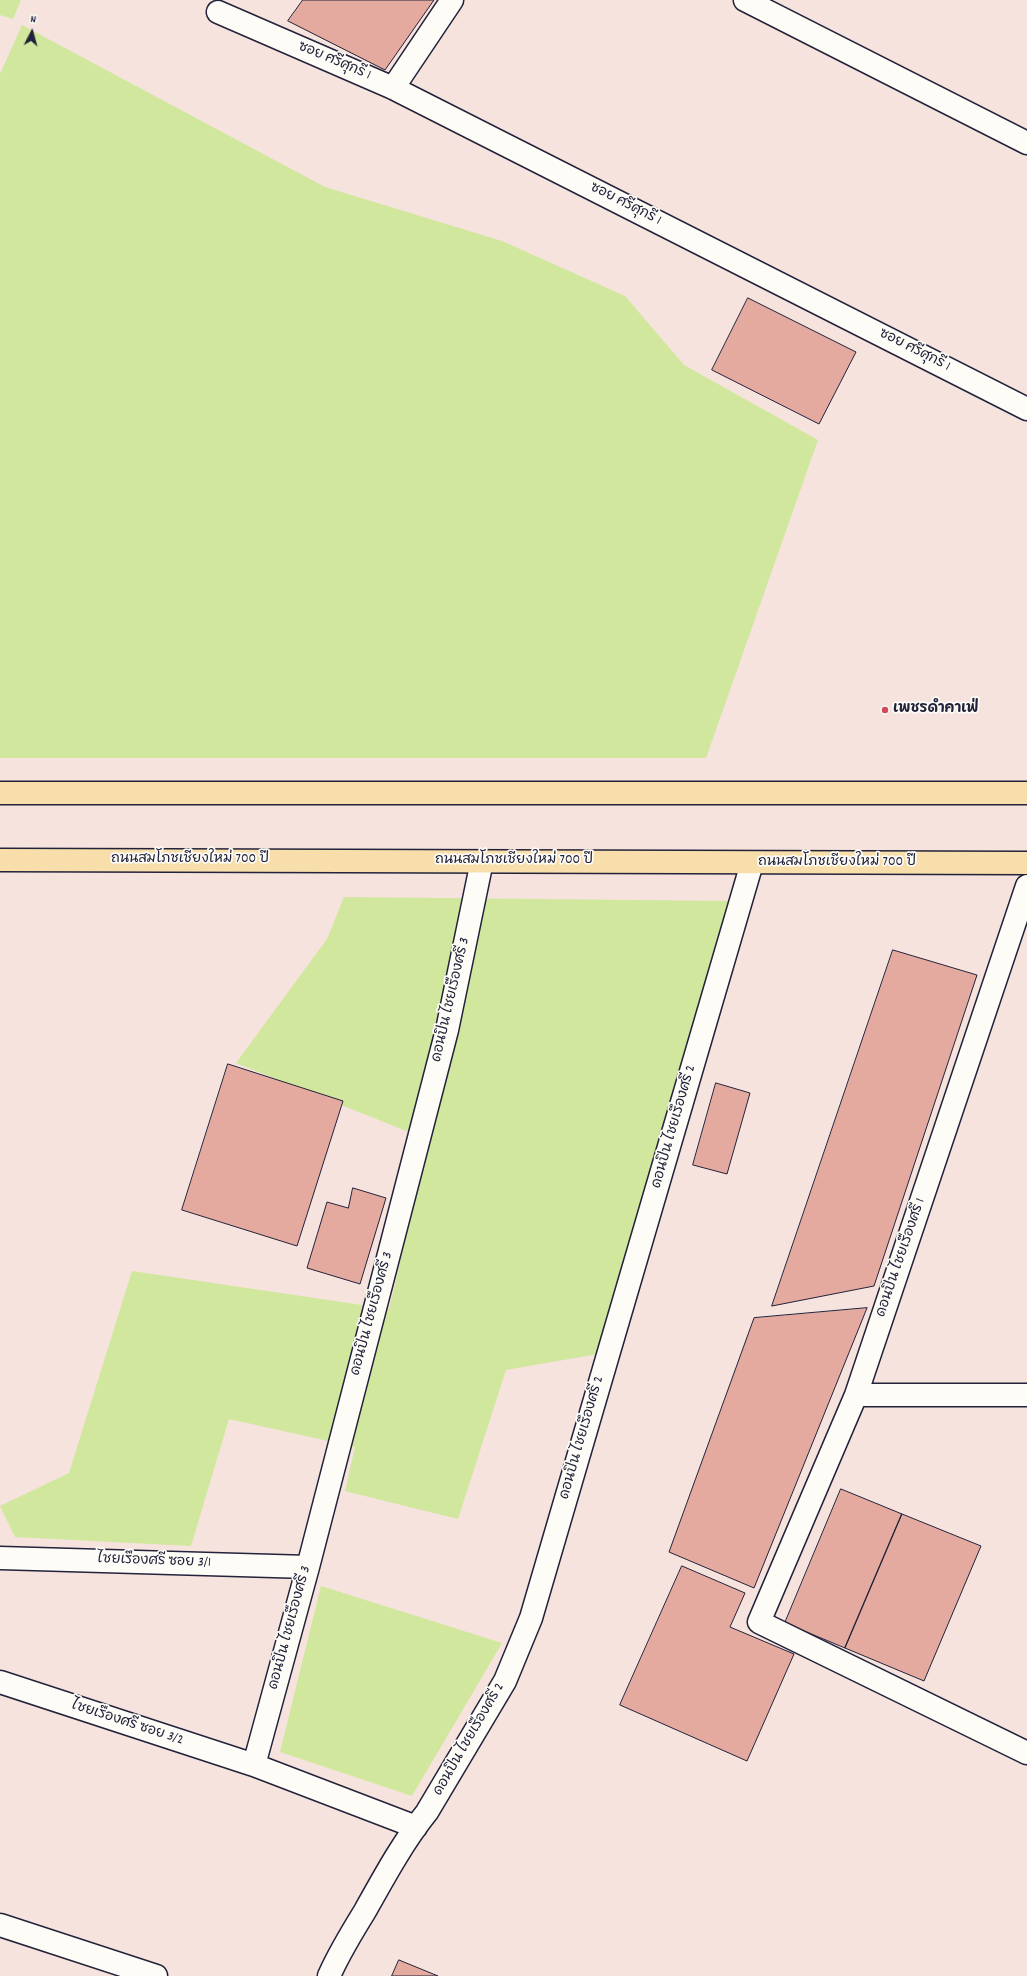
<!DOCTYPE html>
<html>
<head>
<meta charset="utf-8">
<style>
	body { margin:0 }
	#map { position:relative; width:1027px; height:1976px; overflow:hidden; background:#f6e3dd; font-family:Dekko,sans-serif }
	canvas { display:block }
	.north { position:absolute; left:12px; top:12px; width:40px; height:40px; -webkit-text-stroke:3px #fdfcf7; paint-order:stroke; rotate:6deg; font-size:11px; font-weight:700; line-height:16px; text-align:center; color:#22223b }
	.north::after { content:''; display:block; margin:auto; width:14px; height:18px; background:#22223b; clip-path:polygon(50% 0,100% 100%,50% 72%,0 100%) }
</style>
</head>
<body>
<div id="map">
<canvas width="1027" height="1976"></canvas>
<div class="north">N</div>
</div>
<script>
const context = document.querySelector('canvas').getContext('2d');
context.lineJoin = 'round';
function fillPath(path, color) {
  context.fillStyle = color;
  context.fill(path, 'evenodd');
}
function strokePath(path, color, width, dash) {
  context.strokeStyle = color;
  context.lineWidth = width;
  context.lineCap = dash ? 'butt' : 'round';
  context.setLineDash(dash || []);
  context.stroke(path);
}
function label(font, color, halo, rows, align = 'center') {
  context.font = font + ' Dekko,"Playpen Sans Thai",sans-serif';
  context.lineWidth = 3.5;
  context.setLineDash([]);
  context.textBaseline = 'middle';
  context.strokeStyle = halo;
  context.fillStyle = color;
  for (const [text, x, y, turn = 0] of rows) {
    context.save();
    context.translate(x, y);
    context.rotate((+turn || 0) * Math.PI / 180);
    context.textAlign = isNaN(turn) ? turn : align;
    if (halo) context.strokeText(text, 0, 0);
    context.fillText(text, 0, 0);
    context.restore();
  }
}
const green = new Path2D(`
	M0 0H21L13 19 0 15Z
	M22 25 325 187 502 241 625 296 684 365 818 440 706 758H0V74Z
	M344 897 731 901 598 1354 506 1370 458 1519 345 1491 355 1447 229 1419 191 1546 15 1537 0 1506 69 1473 132 1271 389 1309 429 1140 236 1063 327 939Z
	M321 1586 502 1643 412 1796 280 1752Z`);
const building = new Path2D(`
	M303 0H434L385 70 288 21Z
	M748 298 856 352 819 424 712 370Z
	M893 950 977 975 874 1286 772 1306Z
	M228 1064 343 1101 297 1246 182 1210Z
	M716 1083 750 1093 727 1174 693 1165Z
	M353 1188 386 1198 360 1284 307 1268 327 1202 348 1208Z
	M867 1308 754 1588 669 1552 754 1318Z
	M841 1489 902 1514 845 1648 785 1623Z
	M902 1514 981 1546 924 1681 845 1648Z
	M682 1566 745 1593 730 1627 794 1654 747 1761 620 1705Z
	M399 1960 438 1976H392Z`);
const street = new Path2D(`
	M745 0 1027 143
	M218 12 393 88 1027 409
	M393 88 452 0
	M1027 886 856 1395 759 1622 1027 1753
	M856 1395H1027
	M0 1558 308 1567
	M0 1682 254 1765 416 1827
	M254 1765 308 1567 447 1030 482 861
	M0 1925 156 1976
	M329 1976C339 1953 352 1932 365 1911 384 1877 403 1842 427 1812L505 1681 531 1618 752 863`);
const primary = new Path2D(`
	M0 793H1027
	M0 860 1027 863`);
const markers = [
	[885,710,4,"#d1495b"]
];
const streetNames = [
	["ซอย ศรีศุกรี 1",334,62,23],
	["ซอย ศรีศุกรี 1",625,205,27],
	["ซอย ศรีศุกรี 1",914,351,27],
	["ถนนสมโภชเชียงใหม่ 700 ปี",190,860],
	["ถนนสมโภชเชียงใหม่ 700 ปี",514,861],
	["ถนนสมโภชเชียงใหม่ 700 ปี",837,863],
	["ดอนปิน ไชยเรืองศรี 3",452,1000,-77],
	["ดอนปิน ไชยเรืองศรี 2",675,1127,-74],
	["ดอนปิน ไชยเรืองศรี 1",902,1258,-71],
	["ดอนปิน ไชยเรืองศรี 3",373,1314,-75],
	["ดอนปิน ไชยเรืองศรี 2",583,1438,-74],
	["ไชยเรืองศรี ซอย 3/1",154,1562,2],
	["ดอนปิน ไชยเรืองศรี 3",291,1628,-75],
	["ไชยเรืองศรี ซอย 3/2",127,1724,18],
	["ดอนปิน ไชยเรืองศรี 2",470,1740,-60]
];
const poiNames = [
	["เพชรดำคาเฟ่",893,710]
];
fillPath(green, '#d0e79d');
fillPath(building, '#e4aa9f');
strokePath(building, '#22223b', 1);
strokePath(street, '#22223b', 25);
strokePath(primary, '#22223b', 25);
strokePath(street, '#fdfcf7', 22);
strokePath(primary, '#f8deab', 22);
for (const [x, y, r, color] of markers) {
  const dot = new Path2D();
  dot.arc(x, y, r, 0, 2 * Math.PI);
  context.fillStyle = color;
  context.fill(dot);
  strokePath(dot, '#fdfcf7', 1.5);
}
label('14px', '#22223b', '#fdfcf7', streetNames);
label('bold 14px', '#22223b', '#fdfcf7', poiNames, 'left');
</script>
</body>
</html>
